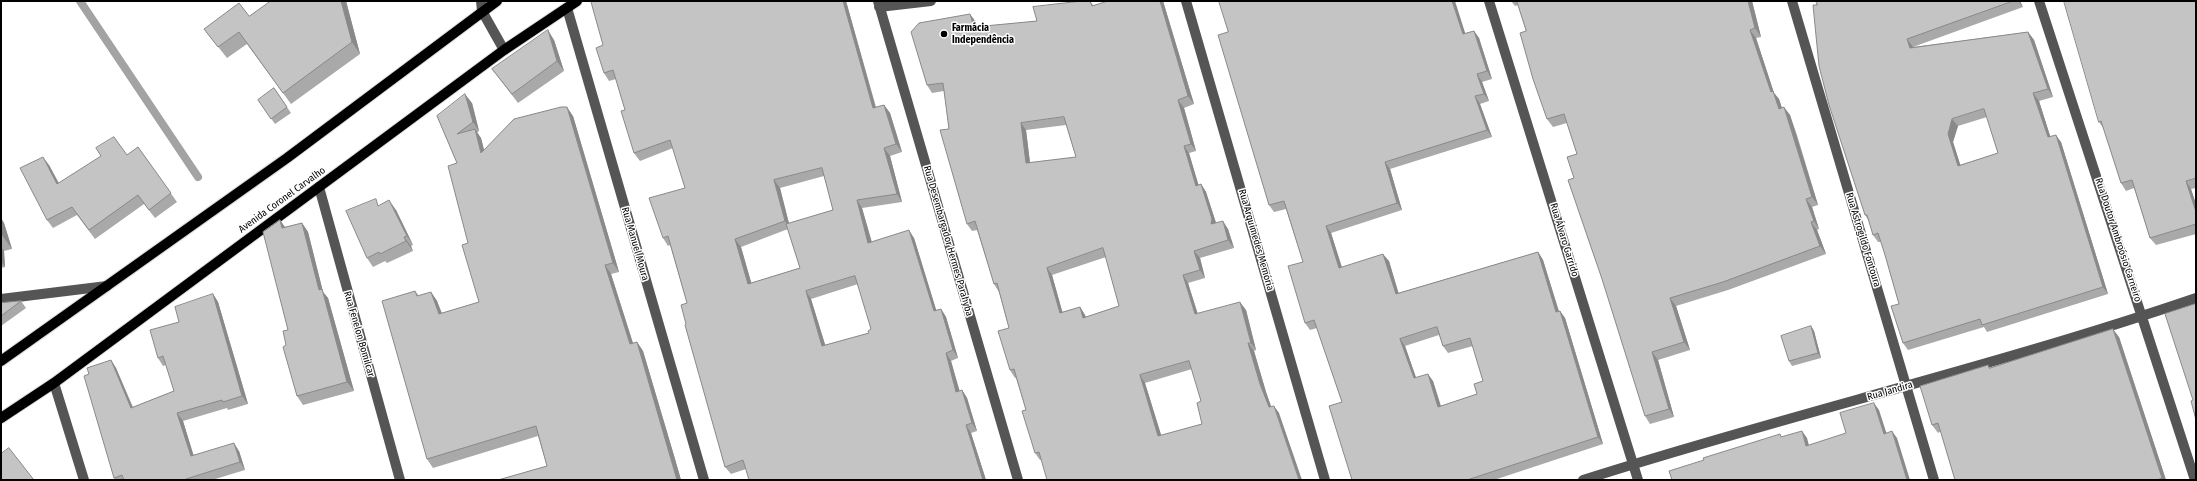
<!DOCTYPE html>
<html>
<head>
<meta charset="utf-8">
<style>
	body { margin:0 }
	#map { position:relative; width:2197px; height:481px; overflow:hidden; background:#fff; font-family:"Fira Sans Condensed",sans-serif }
	canvas { display:block }
	.frame { position:absolute; inset:0; border:2px solid #000; pointer-events:none }
</style>
</head>
<body>
<div id="map">
<canvas width="2197" height="481"></canvas>
<div class="frame"></div>
</div>
<script>
const context = document.querySelector('canvas').getContext('2d');
context.lineJoin = 'round';
function strokePath(path, color, width, dash) {
  context.strokeStyle = color;
  context.lineWidth = width;
  context.lineCap = dash ? 'butt' : 'round';
  context.setLineDash(dash || []);
  context.stroke(path);
}
function fillPath(path, color) {
  context.fillStyle = color;
  context.fill(path, 'evenodd');
}
function label(font, color, halo, rows, align = 'center') {
  context.font = font + ' "Fira Sans Condensed",sans-serif';
  context.lineWidth = 3;
  context.setLineDash([]);
  context.textBaseline = 'middle';
  context.strokeStyle = halo;
  context.fillStyle = color;
  for (const [text, x, y, turn = 0] of rows) {
    context.save();
    context.translate(x, y);
    context.rotate((+turn || 0) * Math.PI / 180);
    context.textAlign = isNaN(turn) ? turn : align;
    if (halo) context.strokeText(text, 0, 0);
    context.fillText(text, 0, 0);
    context.restore();
  }
}
const stream = new Path2D(`
	M80 1 198 177`);
const minor = new Path2D(`
	M481 1 482 11 504 50
	M878 1 1018 480
	M1186 1 1325 480
	M1489 1 1638 480
	M1792 1 1934 480
	M2039 1 2195 480
	M879 7 931 1
	M567 8 704 480
	M319 187 400 480
	M1 299 107 286
	M54 383 84 480
	M1583 480C1786 415 1994 367 2196 298`);
const major = new Path2D(`
	M1 361 287 158 497 1
	M1 418 54 383 504 50 577 1`);
const wall = new Path2D(`
	M346 1 360 54 291 104 247 44 227 58 204 29 249 16Z
	M846 1 876 107 884 105 890 113 902 152 890 156 902 202 862 208 872 242 914 238 936 310 941 309 946 317 958 358 951 361 959 391 962 390 967 398 977 431 971 433 986 480H749L746 469 731 474 725 467 686 324 687 303 670 245 668 246 663 238 685 188 673 148 640 161 634 153 625 110 616 79 609 81 604 73 603 45ZM824 176 833 210 789 223 780 188ZM788 229 800 268 751 283 741 247ZM858 284 871 329 869 333 825 345 811 299Z
	M1090 1 1093 5 1163 1 1194 104 1184 108 1196 151 1189 153 1198 185 1201 184 1206 192 1216 223 1228 229 1234 248 1200 258 1205 278 1188 283 1198 314 1246 310 1256 350 1254 351 1266 392 1271 406 1279 413 1040 460 1035 453 1026 410 1016 378H1015L1010 370 1009 328 999 292 994 284 977 230 972 231 967 224 949 129 944 91 932 93 927 85 976 22 977 27 1037 21ZM1066 125 1076 157 1030 163 1026 130ZM1106 257 1119 306 1086 317 1085 315 1080 307 1062 312 1052 275ZM1192 369 1201 401 1202 424 1161 436 1145 383Z
	M1511 1H1752L1761 37 1756 38 1774 93 1779 99 1782 108 1790 115 1797 135 1818 205 1812 207 1819 229 1817 230 1826 254 1728 290 1676 306 1690 350 1658 360 1674 417 1650 424 1645 416 1574 178 1577 154 1567 123 1553 127 1547 119 1526 31 1518 5 1515 6Z
	M1816 1H2020L2023 7 1913 47 2028 32 2034 40 2053 97 2039 101 2050 136 2061 142 2108 294 1987 332 1984 327 1908 350 1903 343 1899 304 1885 255 1881 242H1878L1873 235 1869 221 1865 215ZM1987 117 1998 153 1960 165 1953 142 1958 126Z
	M2196 1V188L2191 189 2196 204V234L2156 245 2150 238 2134 188 2126 191 2121 183 2104 129 2099 122Z
	M1474 31 1479 38 1492 79 1482 82 1489 101 1480 104 1492 137 1390 169 1402 210 1331 233 1342 267 1389 261 1398 293 1538 252 1543 260 1559 311H1560L1565 318 1603 444 1494 480H1352L1342 402 1317 328 1310 330 1305 323 1303 262 1286 209 1274 212 1269 205 1228 32 1465 34ZM1439 335 1443 346 1448 353 1473 346 1483 381 1477 394 1441 406 1433 381 1416 378 1405 346Z
	M554 40 564 71 518 103 492 69Z
	M274 88 291 113 275 124 258 100Z
	M472 103 479 131 477 133 481 138 484 150 573 116 619 272 611 274 633 343 637 342 643 351 675 459 681 480H498L547 466 538 436 433 468 427 459 415 291 419 296 431 292 437 301 442 313 479 302 468 243 457 163 437 116Z
	M138 147 177 202 155 218 144 204 95 239 77 215 53 228 47 220 49 165 59 183 127 155Z
	M380 205 396 210 413 245 411 246 413 251 387 263 385 261 373 267 367 258Z
	M1 218 4 223 12 249 4 251 5 267 1 268Z
	M280 220 285 227 302 223 308 232 323 292 328 298 354 391 303 405 297 396 286 345 288 330Z
	M213 294 218 302 248 404 228 410 227 408 183 421 193 455 239 451 245 470 212 480H115L114 478 89 374 111 360 116 368 133 407 174 391 166 365 163 366 158 358 179 322Z
	M21 301 26 308 1 326V303Z
	M1811 326 1814 331 1821 358 1792 366 1789 361Z
	M2119 337 2166 480H1955L1941 431 1938 433 1932 425 1990 368Z`);
const shadedWall = new Path2D(`
	M341 1H346L360 54 352 42Z
	M843 1H846L878 116 873 108Z
	M1160 1H1163L1194 104 1188 96Z
	M1452 1H1455L1468 42 1463 34Z
	M1748 1H1752L1761 37 1755 28Z
	M2018 1H2020L2023 7Z
	M970 14 976 22 979 35 974 27Z
	M548 30 554 40 564 71 557 61Z
	M1750 30 1756 38 1774 93 1779 99 1785 117 1779 109 1771 92Z
	M1474 31 1479 38 1492 79 1487 71Z
	M2028 32 2034 40 2053 97 2048 89Z
	M1907 39 1913 47 1915 56 1910 48Z
	M1477 74 1482 82 1489 101 1484 94Z
	M2033 93 2039 101 2053 145 2048 137Z
	M465 94 472 103 479 131 473 122Z
	M1475 96 1480 104 1492 137 1487 130Z
	M1178 100 1184 108 1196 151 1191 144Z
	M884 105 890 113 902 152 896 144Z
	M567 107 573 116 619 272 613 263Z
	M1784 107 1790 115 1818 205 1812 197Z
	M1952 119 1958 126 1953 142 1963 173 1958 166 1948 134Z
	M1021 123 1026 130 1031 171 1026 163Z
	M475 129 481 138 487 162 481 153Z
	M2056 135 2061 142 2108 294 2103 287Z
	M1184 146 1189 153 1201 193 1196 186Z
	M884 148 890 156 902 202 897 194Z
	M43 157 49 165 63 192 57 184Z
	M1385 162 1390 169 1402 210 1397 203Z
	M774 180 780 188 790 228 785 221Z
	M2186 181 2191 189 2196 204V212Z
	M1201 184 1206 192 1217 226 1211 224Z
	M1806 199 1812 207 1819 229 1814 221Z
	M389 200 396 210 413 245 407 236Z
	M857 200 862 208 874 251 868 243Z
	M1 218 4 223 12 249 2 235Z
	M280 220 286 229 282 228Z
	M1223 221 1228 229 1234 248 1228 240Z
	M1811 222 1817 230 1826 254 1820 246Z
	M302 223 308 232 323 292 328 298 354 391 347 382 319 290Z
	M1326 226 1331 233 1344 275 1339 268Z
	M909 230 914 238 939 319 934 311Z
	M404 237 411 246 413 251 406 241Z
	M735 239 741 247 754 292 748 284Z
	M1 247 4 251 5 267 1 261Z
	M1194 251 1200 258 1205 278 1200 270Z
	M1538 252 1543 260 1561 319 1556 312Z
	M1383 254 1389 261 1401 301 1396 294Z
	M605 265 611 274 636 353 630 344Z
	M1047 268 1052 275 1065 321 1060 313Z
	M1183 275 1188 283 1200 322 1195 314Z
	M806 291 811 299 828 354 822 346Z
	M431 292 437 301 445 323 439 314Z
	M213 294 218 302 248 404 242 396Z
	M1670 298 1676 306 1690 350 1684 342Z
	M1240 302 1246 310 1256 350 1251 343Z
	M1080 307 1085 315 1088 325 1083 318Z
	M941 309 946 317 958 358 953 350Z
	M1560 311 1565 318 1603 444 1598 437Z
	M1811 326 1814 331 1821 358 1818 353Z
	M2113 329 2119 337 2166 480H2163L2162 478Z
	M1400 339 1405 346 1419 386 1414 378Z
	M637 342 643 351 675 459 681 480H677Z
	M1248 343 1254 351 1266 392 1274 415 1269 407 1260 384Z
	M1652 352 1658 360 1674 417 1669 409Z
	M946 353 951 361 962 399 956 392Z
	M111 360 116 368 136 416 131 408Z
	M1428 374 1433 381 1443 414 1438 407Z
	M1140 375 1145 383 1164 444 1158 436Z
	M962 390 967 398 977 431 972 423Z
	M1874 403 1879 410 1889 441 1884 434Z
	M1274 406 1279 413 1302 480H1299Z
	M177 413 183 421 196 463 191 456Z
	M966 425 971 433 986 480H983Z
	M1802 431 1807 438 1811 453 1806 446Z
	M1892 431 1897 438 1910 480H1907Z
	M234 443 239 451 245 470 240 462Z`);
const building = new Path2D(`
	M271 1H341L352 42 283 93 239 32 218 47 204 29 239 3 249 16Z
	M593 1H843L873 108 884 105 896 144 884 148 897 194 857 200 868 243 909 230 934 311 941 309 953 350 946 353 956 392 962 390 972 423 966 425 983 480H749L743 460 725 467 685 325 686 324 681 305 687 303 668 236 663 238 649 198 685 188 670 140 634 153 621 111 625 110 613 70 604 73 596 48 603 45 591 2ZM822 168 833 210 786 224 800 268 748 284 735 239 785 221 774 180ZM855 276 871 329 868 331 869 333 822 346 806 291Z
	M1082 1H1090L1092 6 1108 1H1160L1188 96 1178 100 1191 144 1184 146 1196 186 1201 184 1212 219 1211 224 1223 221 1228 240 1194 251 1200 270 1183 275 1195 314 1240 302 1251 343H1248L1260 384 1269 407 1274 406 1299 480H1047L1039 452 1035 453 1022 411 1026 410 1014 369 1010 370 998 331 1009 328 997 283 994 284 975 221 967 224 940 130 949 129 943 83 927 85 911 32 919 23 970 14 974 27 1037 21 1033 7ZM1064 117 1076 157 1026 163 1021 123ZM1103 248 1119 306 1083 318 1080 307 1060 313 1047 268ZM1189 361 1201 401 1197 403 1202 424 1158 436 1140 375Z
	M1219 1H1452L1463 34 1474 31 1487 71 1477 74 1484 94 1475 96 1487 130 1385 162 1397 203 1326 226 1339 268 1383 254 1396 294 1538 252 1556 312 1560 311 1598 437 1467 480H1352L1329 406 1342 402 1314 320 1305 323 1288 266 1303 262 1284 201 1269 205 1218 35 1228 32ZM1437 327 1443 346 1470 338 1483 381 1474 384 1477 394 1438 407 1428 374 1414 378 1400 339Z
	M1517 1H1748L1755 28 1750 30 1771 92 1773 91 1779 109 1784 107 1812 197 1806 199 1814 221 1811 222 1820 246 1723 282 1670 298 1684 342 1652 352 1669 409 1645 416 1602 279 1568 180 1574 178 1567 157 1577 154 1564 114 1547 119 1533 79 1520 33 1526 31Z
	M1816 1H2013L1907 39 1910 48 2028 32 2048 89 2033 93 2048 137 2056 135 2103 287 1982 325 1980 319 1903 343 1891 306 1899 304 1885 255 1878 233 1873 235 1867 215H1865L1829 105 1819 66 1813 5H1817ZM1984 109 1998 153 1958 166 1948 134 1952 119Z
	M2064 1H2196V178L2186 181 2196 212V224L2150 238 2132 180 2121 183 2101 121 2099 122Z
	M548 30 557 61 512 94 492 69Z
	M274 88 287 107 271 119 258 100Z
	M465 94 473 122 457 134 475 129 481 153 514 119 561 107H567L613 263 605 265 630 344 637 342 668 449 677 480H498L547 466 536 426 427 459 382 301 415 291 417 296 431 292 439 314 479 302 462 245 468 243 448 166 457 163 437 116Z
	M114 137 127 155 138 147 171 193 149 210 138 195 89 230 72 207 47 220 20 168 43 157 57 184 101 156 96 148Z
	M376 199 378 206 389 200 407 236 404 237 406 241 380 254 379 252 367 258 346 211Z
	M280 220 282 228 302 223 319 290 322 289 347 382 297 396 283 347 286 345 283 331 288 330 263 232Z
	M213 294 242 396 223 402 222 400 177 413 191 456 234 443 240 462 186 479 187 480H124L122 475 114 478 84 376 89 374 87 368 111 360 131 408 174 391 163 356 158 358 150 330 179 322 175 307Z
	M21 301 1 316V303Z
	M2196 304V420L2191 401 2193 400 2165 314Z
	M1811 326 1818 353 1789 361 1781 336Z
	M2113 329 2162 478 2157 480H1955L1938 423 1932 425 1920 386 1988 365 1989 368Z
	M1874 403 1884 434 1892 431 1907 480H1672L1669 471 1704 460 1703 458 1780 434 1781 437 1802 431 1806 446 1846 433 1840 413Z
	M9 448 34 480H1V454Z`);
const markers = [
	[944,34,4,"#000"]
];
const poiNames = [
	["Farmácia",952,28],
	["Independência",952,40]
];
const streetNames = [
	["Avenida Coronel Carvalho",282,200,-36],
	["Rua Arquimedes Memória",1256,240,74],
	["Rua Álvaro Garrido",1564,240,73],
	["Rua Astrogildo Fontoura",1863,240,73],
	["Rua Doutor Ambroósio Carneiro",2118,240,72],
	["Rua Desembargador Hermes Parahyba",948,241,74],
	["Rua Manuel Moura",635,244,74],
	["Rua Fenelon Bomilcar",359,334,74],
	["Rua Jandira",1890,391,-16]
];
strokePath(stream, '#a3a3a3', 8);
strokePath(major, '#dbdbdb', 12);
strokePath(minor, '#555', 10);
strokePath(major, '#000', 10);
fillPath(wall, '#a9a9a9');
fillPath(shadedWall, '#898989');
fillPath(building, '#c4c4c4');
strokePath(building, '#898989', 1);
for (const [x, y, r, color] of markers) {
  const dot = new Path2D();
  dot.arc(x, y, r, 0, 2 * Math.PI);
  context.fillStyle = color;
  context.fill(dot);
  strokePath(dot, '#fff', 1.5);
}
label('bold 10px', '#000', '#fff', poiNames, 'left');
label('10px', '#000', '#fff', streetNames);
</script>
</body>
</html>
